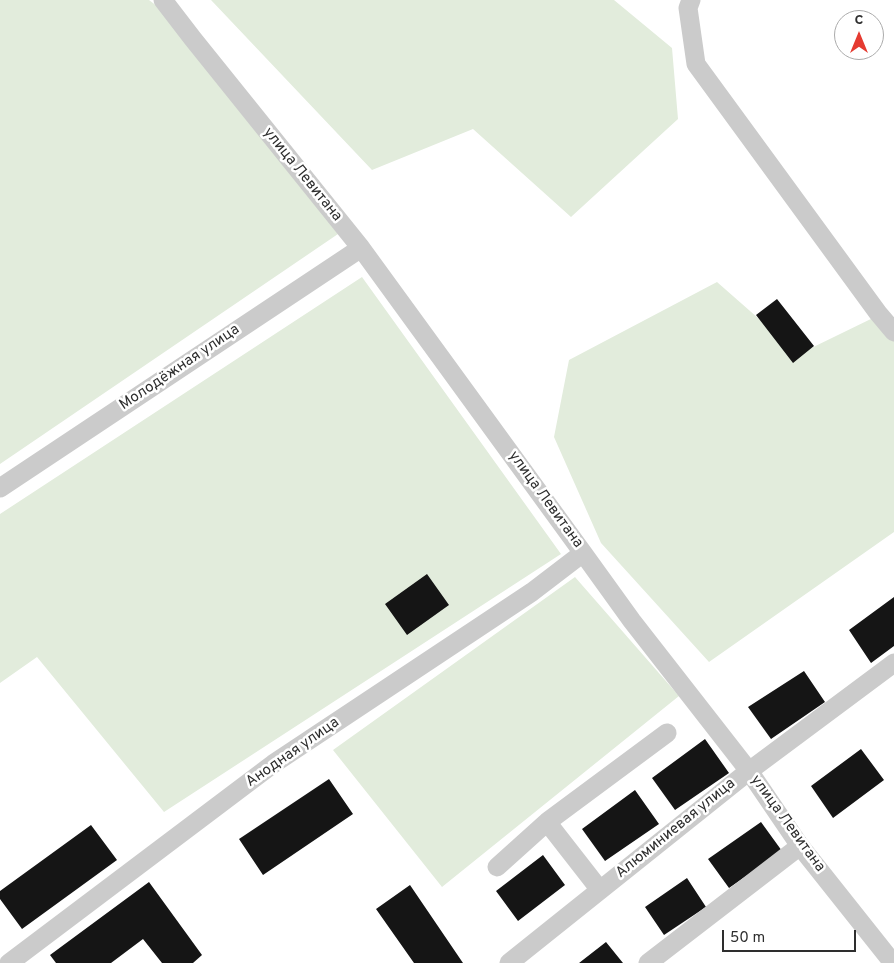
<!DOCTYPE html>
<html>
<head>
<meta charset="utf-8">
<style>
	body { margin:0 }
	#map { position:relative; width:894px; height:963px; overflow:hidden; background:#fff; font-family:Overpass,sans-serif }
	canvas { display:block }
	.north { position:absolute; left:834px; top:10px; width:50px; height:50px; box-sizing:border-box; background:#fff; border:1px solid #ababab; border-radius:50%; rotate:0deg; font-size:14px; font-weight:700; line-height:20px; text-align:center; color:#2e2e2e }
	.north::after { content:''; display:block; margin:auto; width:18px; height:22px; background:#e53b31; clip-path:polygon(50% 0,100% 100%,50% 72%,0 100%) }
	.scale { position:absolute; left:722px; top:930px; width:134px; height:22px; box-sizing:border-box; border:2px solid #2e2e2e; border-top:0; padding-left:6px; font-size:15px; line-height:18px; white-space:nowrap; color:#2e2e2e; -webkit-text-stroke:4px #fff; paint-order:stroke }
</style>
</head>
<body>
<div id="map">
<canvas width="894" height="963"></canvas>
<div class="north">С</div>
<div class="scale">50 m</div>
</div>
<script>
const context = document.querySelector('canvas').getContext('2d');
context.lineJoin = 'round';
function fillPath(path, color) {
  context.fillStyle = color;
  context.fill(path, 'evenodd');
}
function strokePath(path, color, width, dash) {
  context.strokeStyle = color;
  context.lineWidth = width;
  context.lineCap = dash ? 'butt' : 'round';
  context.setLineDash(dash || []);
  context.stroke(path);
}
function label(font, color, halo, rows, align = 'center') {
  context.font = font + ' Overpass,sans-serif';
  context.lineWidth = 5;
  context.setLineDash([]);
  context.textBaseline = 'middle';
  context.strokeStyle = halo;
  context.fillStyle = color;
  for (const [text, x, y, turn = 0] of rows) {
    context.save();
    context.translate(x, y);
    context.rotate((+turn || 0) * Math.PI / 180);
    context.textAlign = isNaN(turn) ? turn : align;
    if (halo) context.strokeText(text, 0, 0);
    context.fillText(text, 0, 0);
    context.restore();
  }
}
const green = new Path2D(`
	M0 0H149L170 16 338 234 0 464Z
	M211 0H614L672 48 678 119 571 217 473 129 372 170Z
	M362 277 561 554 164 812 37 657 0 683V514Z
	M717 282 799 354 877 316 894 336V532L709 662 601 543 554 437 569 360Z
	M575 577 679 696 442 887 333 750Z`);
const building = new Path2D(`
	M777 299 814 346 793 363 756 315Z
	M427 574 449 605 407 635 385 604Z
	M894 597V646L871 663 849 630Z
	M804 671 825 702 771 739 748 707Z
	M705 739 729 773 675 810 652 778Z
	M861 749 884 780 833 818 811 786Z
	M329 779 353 814 263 875 239 839Z
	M635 790 659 824 605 861 582 829Z
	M761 822 782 851 729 888 708 859Z
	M91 825 117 860 22 929 0 899V891Z
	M543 855 565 885 518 921 496 891Z
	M687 878 706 907 664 935 645 907Z
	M149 882 202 955 193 963H162L143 939 111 963H56L50 955Z
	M410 885 463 963H414L376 909Z
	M606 942 623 963H579Z`);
const minor = new Path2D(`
	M163 0 193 39 361 248 583 553 632 621 749 771 800 846 893 963
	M691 0 688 8 696 64 878 313 894 332
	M0 488 361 248
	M497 867 547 822
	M600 890 547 822 667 733
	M9 963 273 764 532 592 583 553
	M509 963 749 771 894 663
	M648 963 800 846`);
const streetNames = [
	["улица Левитана",302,175,51],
	["Молодёжная улица",180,368,-34],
	["улица Левитана",545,500,54],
	["Анодная улица",293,753,-35],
	["улица Левитана",787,824,54],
	["Алюминиевая улица",676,829,-39]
];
fillPath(green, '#e2ecdc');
fillPath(building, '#151515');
strokePath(minor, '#cbcbcb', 19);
label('15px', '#2e2e2e', '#fff', streetNames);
</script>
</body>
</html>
